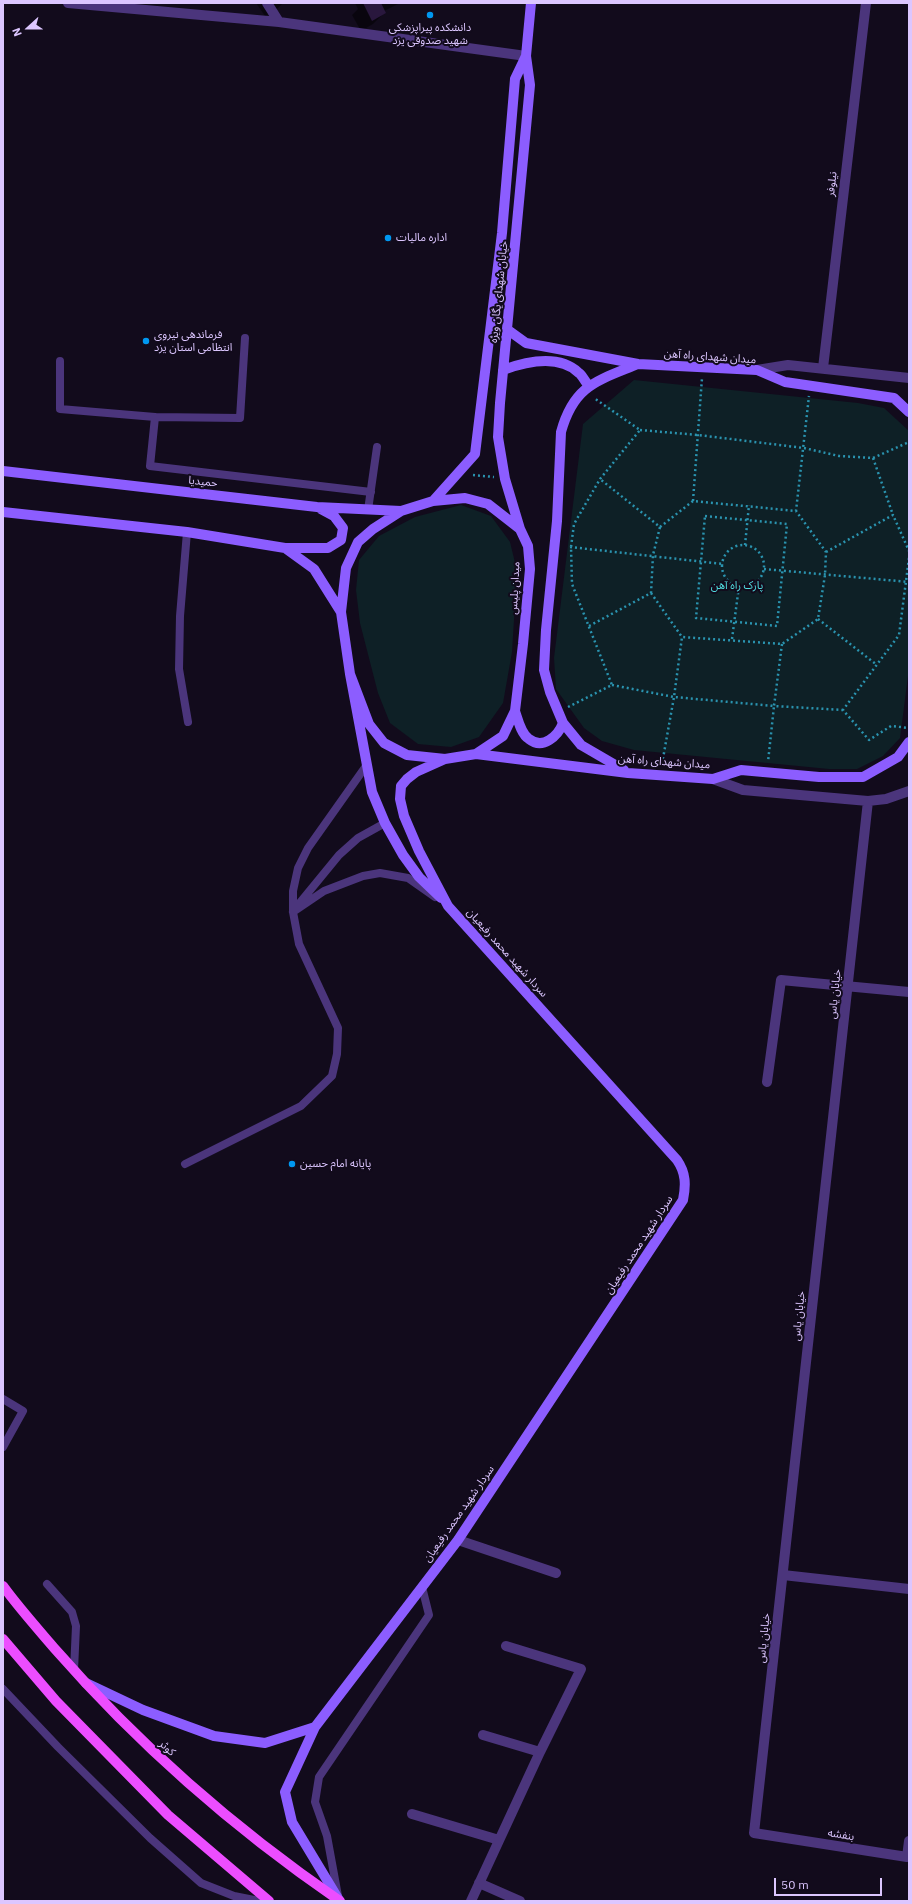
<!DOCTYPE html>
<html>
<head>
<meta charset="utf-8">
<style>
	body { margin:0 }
	#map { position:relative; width:912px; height:1904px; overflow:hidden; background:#120b1c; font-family:"IBM Plex Sans",sans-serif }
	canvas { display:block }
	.frame { position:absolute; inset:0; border:4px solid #dcc6ff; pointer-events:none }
	.north { position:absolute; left:8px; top:8px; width:40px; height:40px; -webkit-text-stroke:3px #120b1c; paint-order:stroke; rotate:249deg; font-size:11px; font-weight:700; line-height:16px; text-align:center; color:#dcc6ff }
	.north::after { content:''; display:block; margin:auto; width:14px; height:18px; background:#dcc6ff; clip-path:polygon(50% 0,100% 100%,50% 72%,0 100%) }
	.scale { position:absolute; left:774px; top:1878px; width:108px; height:18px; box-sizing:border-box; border:2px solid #dcc6ff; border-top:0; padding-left:5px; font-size:12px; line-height:14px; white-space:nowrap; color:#dcc6ff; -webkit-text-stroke:3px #120b1c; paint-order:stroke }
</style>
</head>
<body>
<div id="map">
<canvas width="912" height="1904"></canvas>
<div class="frame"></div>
<div class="north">N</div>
<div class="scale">50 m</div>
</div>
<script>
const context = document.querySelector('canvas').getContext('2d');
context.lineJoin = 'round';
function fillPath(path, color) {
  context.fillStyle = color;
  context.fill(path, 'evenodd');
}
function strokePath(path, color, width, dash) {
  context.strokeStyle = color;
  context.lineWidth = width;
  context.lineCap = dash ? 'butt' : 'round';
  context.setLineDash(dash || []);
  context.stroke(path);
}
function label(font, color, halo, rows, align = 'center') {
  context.font = font + ' "IBM Plex Sans","Noto Sans Arabic",sans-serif';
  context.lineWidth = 4;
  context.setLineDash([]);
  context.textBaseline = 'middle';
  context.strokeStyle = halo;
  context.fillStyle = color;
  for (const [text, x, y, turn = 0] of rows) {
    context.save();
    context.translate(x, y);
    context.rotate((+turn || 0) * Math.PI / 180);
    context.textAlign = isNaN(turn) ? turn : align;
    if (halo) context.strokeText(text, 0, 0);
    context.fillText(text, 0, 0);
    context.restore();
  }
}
const green = new Path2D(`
	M634 380 858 403 884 408 909 431V668L900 738 883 756 857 769H829L634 750 602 741 584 728 556 689 554 658 583 424Z
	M461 505 491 516 510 542 517 571 512 652 503 703 479 737 451 747 418 744 390 723 378 693 360 623 356 590 359 560 379 536 415 517Z`);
const shadow = new Path2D(`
	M256 3H283L276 10 265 16Z
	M355 3H400L384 11V13L373 24 361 31 352 15 358 9Z`);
const building = new Path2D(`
	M363 3H381L386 13 372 21Z`);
const path = new Path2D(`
	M640 430 698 435 804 448 839 456 873 458 909 442
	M873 458 893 515
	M473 475 494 477
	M693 501 702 378
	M705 516 787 524 777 626 696 618Z
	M660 527 693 501 796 511 809 396
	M745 545 749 505
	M722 566a21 21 0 1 1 42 0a21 21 0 1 1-42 0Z
	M570 547 723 564
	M826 552 893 515 909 551
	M909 558 899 635 843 710 869 740 891 726 909 728
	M764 569 909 582
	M651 593 682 637 782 644 818 619 825 575 826 552 796 511
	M818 619 877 665
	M589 626 651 593 653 555 660 527 600 479
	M732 639 739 586
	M782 644 774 706 843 710
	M612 685 674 697 774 706 768 762
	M568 707 612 685 572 584 571 547 574 524 600 479 640 430 594 398
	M662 764 674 697 682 637`);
const lane = new Path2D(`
	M60 361V409L155 417 240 418 245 338
	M155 417 150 466 371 492
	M368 510 377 447
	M187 532 180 616 179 669 188 722
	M298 905 339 855 358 838 385 823
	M293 912 324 891 363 876 380 873 408 878 435 897
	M185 1164 301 1106 332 1076 337 1054 338 1028 299 944 293 912V891L298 868 308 848 366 766
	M3 1399 23 1411 3 1447
	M47 1584 72 1612 76 1626 74 1670
	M3 1689 58 1747 150 1838 201 1883 234 1896 259 1901
	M338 1896 327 1836 315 1802 319 1777 429 1615 422 1587`);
const street = new Path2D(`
	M68 3 279 22 526 56
	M267 3 279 22
	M823 368 866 3
	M757 370 788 365 909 378
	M713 779 743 790 868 801 886 799 909 791
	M868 801 754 1833 907 1857 909 1841
	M767 1082 781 980 909 992
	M458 1540 556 1573
	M783 1575 909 1589
	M483 1735 540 1752
	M412 1814 499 1840
	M479 1883 520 1901
	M471 1901 540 1752 581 1669 506 1646`);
const secondary = new Path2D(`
	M508 330 526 343 638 364 757 370 785 382 894 398 909 412
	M503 370C525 362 559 354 579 373 583 376 585 382 589 386
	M3 471 317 507 401 511
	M433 501 475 454 502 233 515 79 526 56
	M3 512 187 532 285 548 314 569 341 612
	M520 529 505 479 498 437 500 403 530 85 526 56 531 3
	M285 548H328L341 540 343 528 334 516 321 509
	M350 674 369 724 384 743 407 755 445 759 476 754 503 736 515 711 523 644 530 569 528 546 520 529 488 504 465 498 433 501 401 511 373 529 358 542 346 568 341 612 350 674 372 792 385 823 403 855 419 877 441 898
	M515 711C518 720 521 734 529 739 543 750 558 736 563 723L550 692 544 670 546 630 557 521 561 432C574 385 597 381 638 364
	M563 723 581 745 624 770
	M476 754 628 773 713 779 741 770 819 777H863L898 757 909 742
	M86 1683 143 1710 214 1736 265 1743 315 1727
	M339 1900 292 1822 285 1792 315 1727 458 1540 683 1200C686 1185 686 1173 677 1160L448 906 419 851 404 816 400 799 401 786 407 779 416 772 445 759`);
const primary = new Path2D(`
	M3 1586C19 1608 37 1628 55 1649 139 1745 235 1829 340 1901
	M3 1639 56 1701 168 1815 269 1901`);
const markers = [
	[430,15,4,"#0098f1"],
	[388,238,4,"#0098f1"],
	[146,341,4,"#0098f1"],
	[292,1164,4,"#0098f1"]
];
const poiNames = [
	["دانشکده پیراپزشکی",430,28,"center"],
	["شهید صدوقی یزد",430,41,"center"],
	["اداره مالیات",396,238],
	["فرماندهی نیروی",154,335],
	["انتظامی استان یزد",154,348],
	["پایانه امام حسین",300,1164]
];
const streetNames = [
	["نیلوفر",832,184,-83],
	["خیابان شهدای یگان ویژه",499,292,-84],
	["میدان شهدای راه آهن",710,357,4],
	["حمیدیا",203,482,6],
	["میدان پلیس",515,588,-87],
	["میدان شهدای راه آهن",664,762,4],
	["سردار شهید محمد رفیعیان",507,953,48],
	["خیابان یاس",835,994,-84],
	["سردار شهید محمد رفیعیان",639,1245,-57],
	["خیابان یاس",799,1316,-84],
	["سردار شهید محمد رفیعیان",459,1514,-55],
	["خیابان یاس",764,1638,-84],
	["کوثر",167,1748,42],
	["بنفشه",841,1835,9]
];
const parkNames = [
	["پارک راه آهن",737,586]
];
fillPath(green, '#0e2026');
fillPath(shadow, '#0007');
fillPath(building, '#29173d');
strokePath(path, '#2a93af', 2.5, [2, 3]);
strokePath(lane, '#4b357c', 8);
strokePath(street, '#4b357c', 10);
strokePath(secondary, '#8c5dff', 10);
strokePath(primary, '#ec4dff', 10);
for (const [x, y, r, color] of markers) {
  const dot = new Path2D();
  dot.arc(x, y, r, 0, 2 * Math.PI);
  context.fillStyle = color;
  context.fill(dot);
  strokePath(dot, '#120b1c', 1.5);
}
label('11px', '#dcc6ff', '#120b1c', poiNames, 'left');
label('11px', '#dcc6ff', '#120b1c', streetNames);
label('11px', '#51dde0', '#120b1c', parkNames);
</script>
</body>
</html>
